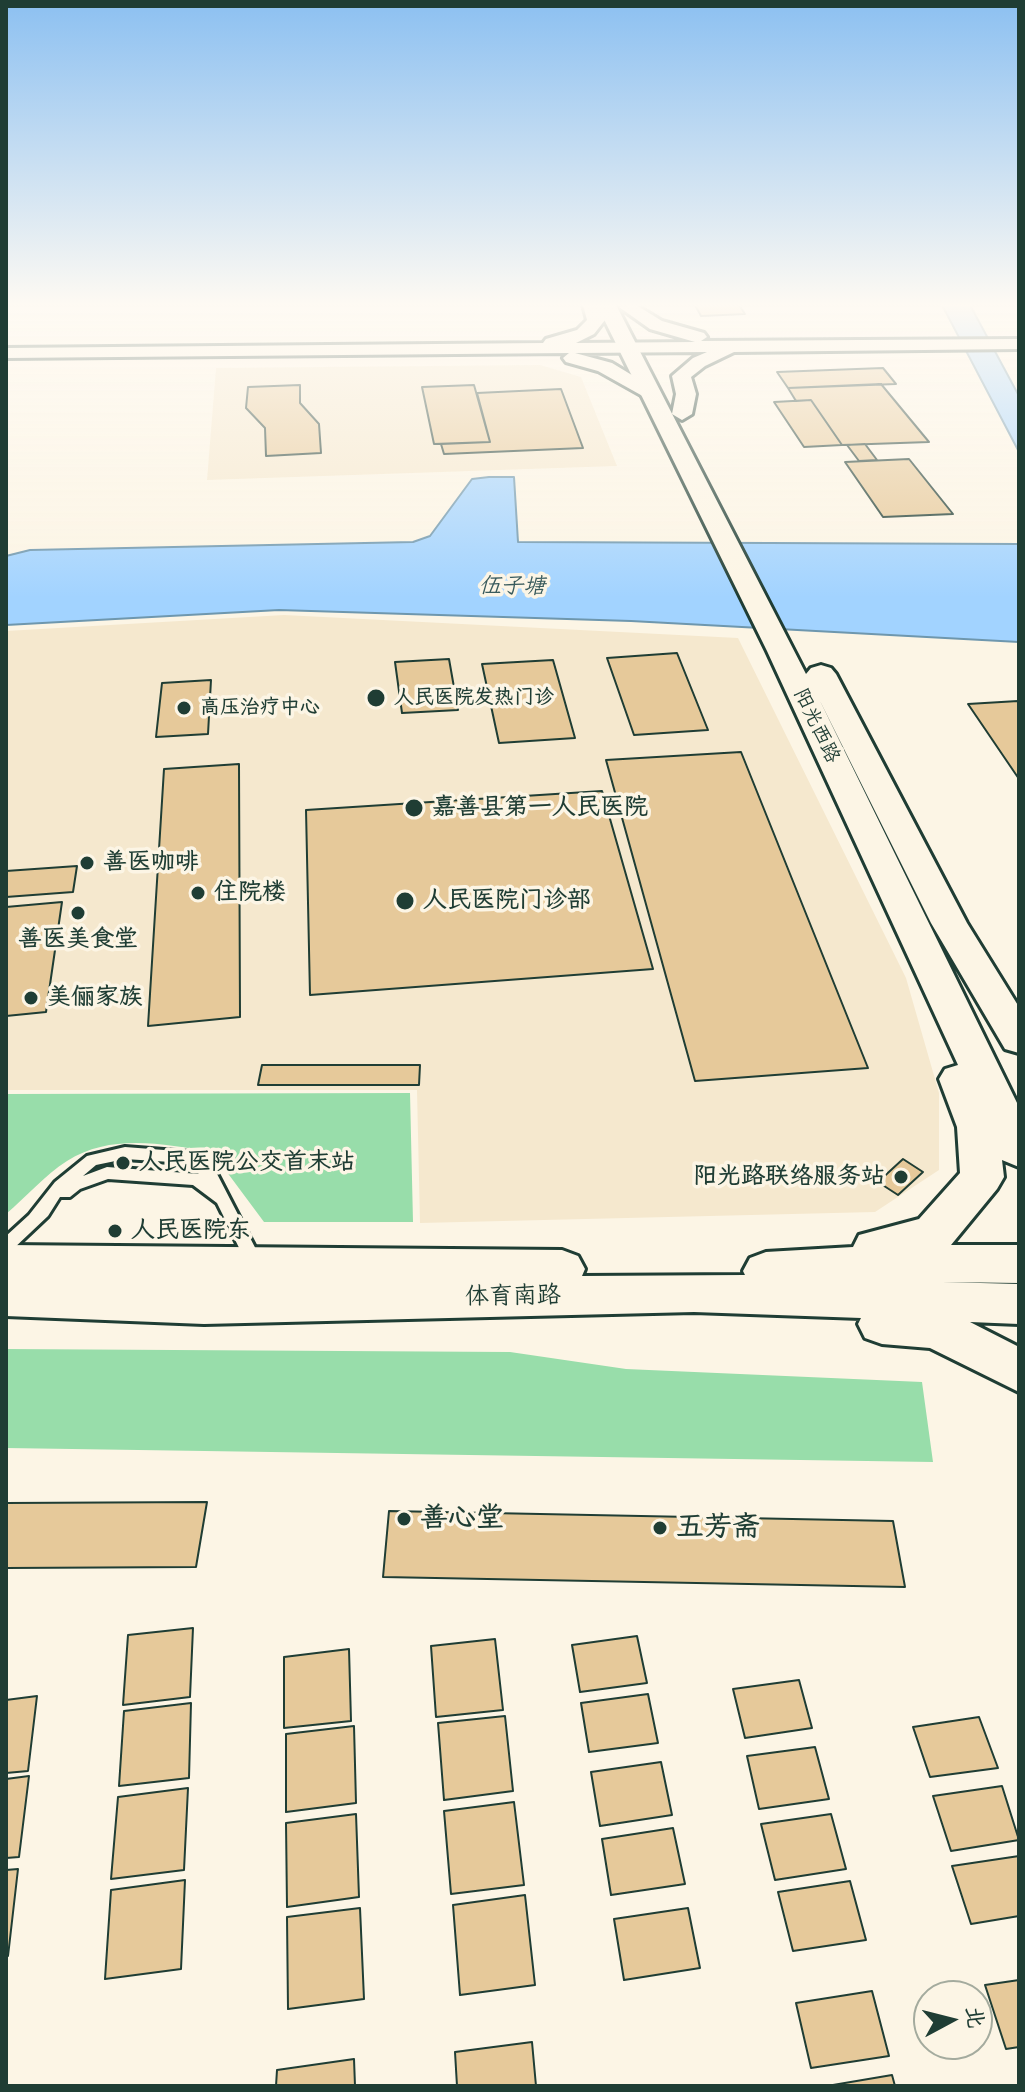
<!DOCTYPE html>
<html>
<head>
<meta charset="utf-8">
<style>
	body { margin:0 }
	#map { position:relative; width:1025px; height:2092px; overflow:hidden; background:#fcf5e5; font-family:Pangolin,"LXGW WenKai TC",sans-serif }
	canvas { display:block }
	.frame { position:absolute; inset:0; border:8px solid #1f3d34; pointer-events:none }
	.north { position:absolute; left:913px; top:1980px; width:80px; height:80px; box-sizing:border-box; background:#fcf5e5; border:2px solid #a4ab9e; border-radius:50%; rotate:83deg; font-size:22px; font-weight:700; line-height:32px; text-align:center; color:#1f3d34 }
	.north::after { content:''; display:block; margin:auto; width:28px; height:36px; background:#1f3d34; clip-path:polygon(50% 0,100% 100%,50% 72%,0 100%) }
</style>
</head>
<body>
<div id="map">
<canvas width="1025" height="2092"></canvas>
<div class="frame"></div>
<div class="north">北</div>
</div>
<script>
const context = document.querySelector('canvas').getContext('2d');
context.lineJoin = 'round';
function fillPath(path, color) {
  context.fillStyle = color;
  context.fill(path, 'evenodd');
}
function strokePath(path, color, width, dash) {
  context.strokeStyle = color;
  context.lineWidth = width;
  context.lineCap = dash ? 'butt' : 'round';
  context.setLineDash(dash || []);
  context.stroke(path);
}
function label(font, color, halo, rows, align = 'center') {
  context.font = font + ' Pangolin,"LXGW WenKai TC",sans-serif';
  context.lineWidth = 7;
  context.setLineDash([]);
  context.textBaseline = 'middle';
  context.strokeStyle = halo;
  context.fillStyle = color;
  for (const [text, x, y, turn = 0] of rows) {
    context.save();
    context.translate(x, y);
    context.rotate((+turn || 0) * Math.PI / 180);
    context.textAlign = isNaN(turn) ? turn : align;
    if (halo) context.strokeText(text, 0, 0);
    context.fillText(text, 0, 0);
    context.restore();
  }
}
const built = new Path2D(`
	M540 365 581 377 617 466 207 480 216 368Z
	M284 615 738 638 906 978 939 1093V1170L875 1212 420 1223 417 1090H6V631Z`);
const green = new Path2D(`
	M410 1093 413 1222H264L212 1152C163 1144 111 1133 67 1161 45 1175 26 1197 6 1214V1094Z
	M6 1349 510 1352 626 1369 922 1382 933 1462 6 1448Z`);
const water = new Path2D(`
	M942 305H970L1019 396V452Z
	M489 477H514L518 542 1019 544V642L631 621 279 610 6 625V556L30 550 413 542 430 536 472 479Z`);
const building = new Path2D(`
	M695 305H739L745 314 701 316Z
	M883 368 896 384 788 388 777 372Z
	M881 384 929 442 842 445 811 400 796 401 788 388Z
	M300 385V403L319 424 321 453 266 456 265 428 246 408 248 387Z
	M474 385 490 442 434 444 422 387Z
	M561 389 583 448 444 454 441 444 490 442 477 393Z
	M811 400 842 445 804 447 774 402Z
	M865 444 877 460 859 461 847 445Z
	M909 459 953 514 883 517 845 462Z
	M677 653 708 730 634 735 607 658Z
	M449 659 458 710 402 713 395 662Z
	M553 660 575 738 499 743 482 664Z
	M211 680 208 734 156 737 162 683Z
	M1018 701 1019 702V779L968 704Z
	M741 752 868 1068 695 1081 606 760Z
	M239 764 240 1017 148 1026 164 769Z
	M602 791 653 969 310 995 306 810Z
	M77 866 73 892 6 897V871Z
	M62 902 46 1012 6 1016V907Z
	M262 1065H420L419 1085H258Z
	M903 1159 923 1172 898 1195 878 1182Z
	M207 1502 196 1567 6 1568V1503Z
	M389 1511 893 1521 905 1587 383 1577Z
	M193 1628 190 1697 123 1705 128 1635Z
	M637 1636 647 1683 580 1692 572 1645Z
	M495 1639 503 1710 436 1717 431 1646Z
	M349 1649 351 1721 284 1728V1657Z
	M799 1680 812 1728 745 1738 733 1689Z
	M648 1694 658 1743 589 1752 581 1703Z
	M37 1696 28 1771 6 1773V1700Z
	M191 1703 189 1778 119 1786 124 1711Z
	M505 1716 513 1791 444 1800 438 1723Z
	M979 1717 998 1768 930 1777 913 1727Z
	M354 1726 356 1803 286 1812V1734Z
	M815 1747 829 1799 759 1809 747 1756Z
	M661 1762 672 1815 600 1826 591 1772Z
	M29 1776 19 1857 6 1858V1779Z
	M1002 1786 1019 1840 951 1851 933 1796Z
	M188 1788 184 1870 111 1879 118 1797Z
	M514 1802 524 1885 451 1894 444 1811Z
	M356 1814 359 1897 287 1907 286 1823Z
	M831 1814 846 1869 775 1880 761 1824Z
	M673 1828 685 1884 611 1895 602 1839Z
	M1019 1856V1916L971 1924 952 1866Z
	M18 1869 8 1956H6V1870Z
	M185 1880 181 1969 105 1979 111 1890Z
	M850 1881 866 1940 793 1951 778 1892Z
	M525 1895 535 1985 460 1995 453 1905Z
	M360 1908 364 1999 288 2009 287 1917Z
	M688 1908 700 1968 624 1980 614 1919Z
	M1019 1980V2047L1006 2049 985 1985Z
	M872 1991 889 2056 811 2068 796 2003Z
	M532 2042 536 2086H457L455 2052Z
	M354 2059 355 2086H276L277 2070Z
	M892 2075 895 2086H827Z`);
const service = new Path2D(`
	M125 1147 190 1152 215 1170 262 1261 260 1266 254 1267 248 1266 217 1203 193 1185 108 1179 80 1189 70 1197H60L48 1216 12 1250 6 1252V1236L29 1215 55 1182 87 1156ZM125 1159 186 1163 199 1174 107 1167 83 1176 96 1165Z`);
const tertiary = new Path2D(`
	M583 305H600L605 320 594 334 576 343 695 342 650 329 619 307 636 305 662 321 704 333 707 337 701 341 1019 339V349L734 352 705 366 691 377 696 394 692 414 682 420 672 414 676 394 672 376 693 358 707 352 575 353 612 363 655 389 658 393 655 397 648 399 598 371 566 362 563 358 569 353 6 358V348L543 343 546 339 577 330 587 320Z`);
const secondary = new Path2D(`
	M597 305H616L806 674 811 668 821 665 831 668 836 674 967 923 1019 1007V1053L1005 1049 931 923 819 699 1019 1107V1167L1002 1160 1004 1177 997 1189 951 1245H1019V1283L942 1282 1019 1284V1324L970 1322 1019 1347V1392L930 1348 882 1344 865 1338 858 1324 861 1318 694 1312 204 1324 6 1316V1245L562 1250 578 1256 585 1269 582 1276 745 1275 743 1271 750 1258 766 1252 853 1247 859 1235 919 1219 960 1173 957 1127 939 1079 945 1069 958 1065 767 651Z`);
const markers = [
	[376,698,10,"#1f3d34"],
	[184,708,8,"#1f3d34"],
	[414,808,10,"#1f3d34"],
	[87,863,8,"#1f3d34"],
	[198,893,8,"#1f3d34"],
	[405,901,10,"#1f3d34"],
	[78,913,8,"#1f3d34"],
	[31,998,8,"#1f3d34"],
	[123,1163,8,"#1f3d34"],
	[901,1177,8,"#1f3d34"],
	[115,1231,8,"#1f3d34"],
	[404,1519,8,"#1f3d34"],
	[660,1528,8,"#1f3d34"]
];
const farPoinames = [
	["人民医院发热门诊",394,698],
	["高压治疗中心",200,708]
];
const farStreetnames = [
	["阳光西路",816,726,64]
];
const farWaternames = [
	["伍子塘",512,587,1]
];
const poiNames = [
	["嘉善县第一人民医院",432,808],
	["善医咖啡",103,863],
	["住院楼",214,893],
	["人民医院门诊部",423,901],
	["善医美食堂",78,940,"center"],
	["美俪家族",47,998],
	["人民医院公交首末站",139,1163],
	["阳光路联络服务站",885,1177,"right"],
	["人民医院东",131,1231]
];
const streetNames = [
	["体育南路",513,1297,-1]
];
const nearPoinames = [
	["善心堂",420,1519],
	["五芳斋",676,1528]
];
fillPath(built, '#f5e8ce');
fillPath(green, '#98ddaa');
fillPath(water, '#a2d3ff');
strokePath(water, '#6e97ae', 2);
fillPath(building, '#e6c99a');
strokePath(building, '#1f3d34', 2);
strokePath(service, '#1f3d34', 6);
strokePath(tertiary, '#1f3d34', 6);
strokePath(secondary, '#1f3d34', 6);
fillPath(service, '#fcf5e5');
fillPath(tertiary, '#fcf5e5');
fillPath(secondary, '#fcf5e5');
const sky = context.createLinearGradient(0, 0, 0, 598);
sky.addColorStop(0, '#8cc0f1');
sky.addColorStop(0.51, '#fefaf3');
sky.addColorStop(1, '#fefaf300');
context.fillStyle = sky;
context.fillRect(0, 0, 1025, 598);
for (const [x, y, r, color] of markers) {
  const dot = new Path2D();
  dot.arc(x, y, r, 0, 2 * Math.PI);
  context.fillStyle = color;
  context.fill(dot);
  strokePath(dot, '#fcf5e5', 3);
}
label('bold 20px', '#1f3d34', '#fcf5e5', farPoinames, 'left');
label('20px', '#1f3d34', '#fcf5e5', farStreetnames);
label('italic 22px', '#395b5d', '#fcf5e5', farWaternames);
label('bold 24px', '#1f3d34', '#fcf5e5', poiNames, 'left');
label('24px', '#1f3d34', '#fcf5e5', streetNames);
label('bold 28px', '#1f3d34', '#fcf5e5', nearPoinames, 'left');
</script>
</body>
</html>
